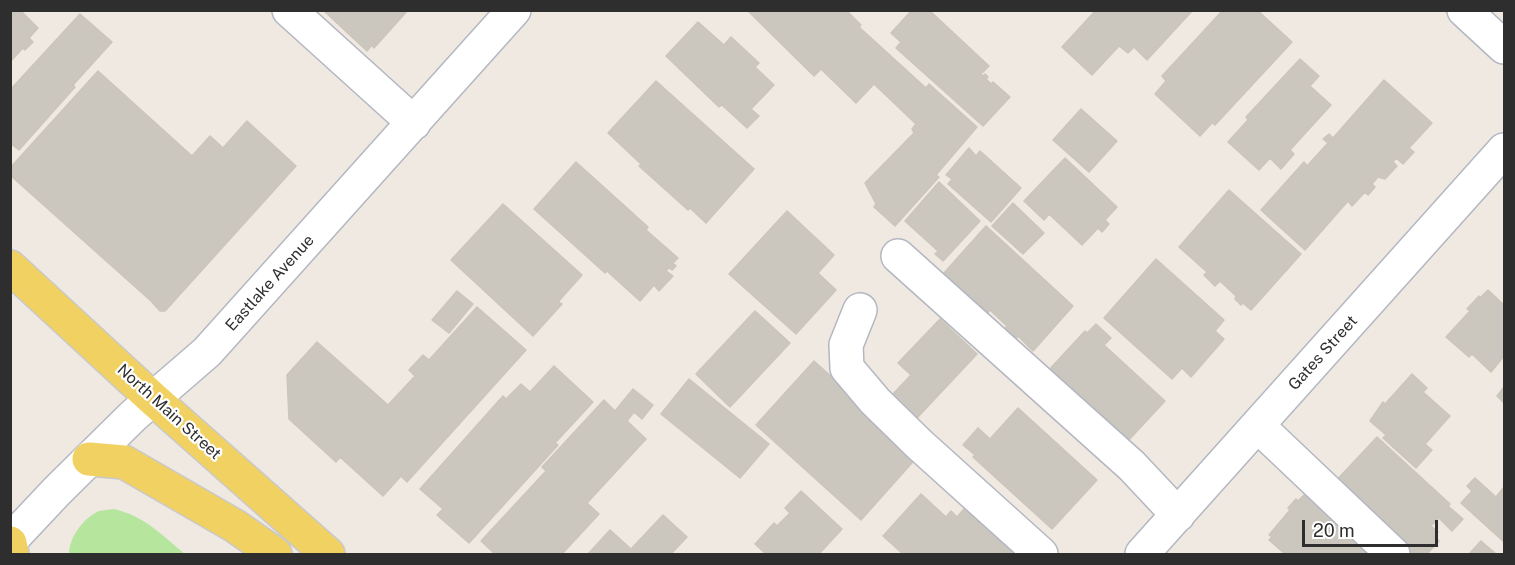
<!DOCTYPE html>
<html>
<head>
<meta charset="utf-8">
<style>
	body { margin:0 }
	#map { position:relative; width:1515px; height:565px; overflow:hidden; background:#efe9e1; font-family:"Public Sans",sans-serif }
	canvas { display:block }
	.frame { position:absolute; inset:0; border:12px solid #2e2e2e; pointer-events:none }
	.scale { position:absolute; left:1302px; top:520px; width:136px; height:27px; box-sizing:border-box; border:3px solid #2e2e2e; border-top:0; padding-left:8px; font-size:18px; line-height:21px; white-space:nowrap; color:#2e2e2e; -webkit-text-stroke:4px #fff; paint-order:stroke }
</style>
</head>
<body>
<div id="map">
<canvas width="1515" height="565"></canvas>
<div class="frame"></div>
<div class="scale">20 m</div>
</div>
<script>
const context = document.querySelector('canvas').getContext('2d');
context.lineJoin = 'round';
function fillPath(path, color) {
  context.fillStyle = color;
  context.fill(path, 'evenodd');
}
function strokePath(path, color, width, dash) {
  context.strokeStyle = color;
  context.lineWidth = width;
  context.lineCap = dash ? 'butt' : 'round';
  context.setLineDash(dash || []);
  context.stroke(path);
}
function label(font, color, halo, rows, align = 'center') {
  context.font = font + ' "Public Sans",sans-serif';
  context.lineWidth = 4.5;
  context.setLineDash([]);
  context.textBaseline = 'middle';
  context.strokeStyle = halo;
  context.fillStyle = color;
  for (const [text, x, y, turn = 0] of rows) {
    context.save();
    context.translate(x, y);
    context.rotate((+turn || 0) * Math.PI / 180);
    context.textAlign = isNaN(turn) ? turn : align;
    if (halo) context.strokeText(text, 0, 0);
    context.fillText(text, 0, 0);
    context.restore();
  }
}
const green = new Path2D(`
	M114 509C144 516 162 535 185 554H69C69 538 83 518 99 511 103 510 109 510 114 509Z`);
const building = new Path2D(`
	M13 10H20L38 28 29 38 33 42 25 50 23 48 10 62V13Z
	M323 10H408L374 48 372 45 367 51Z
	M747 10H846L861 25 859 27 926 88 929 84 977 127 936 175 939 177 895 226 874 207 876 204 865 183 914 133 912 129 916 124 874 84 856 103 821 69 814 76Z
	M912 10H929L989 66 981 74 983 76 985 74 988 77 986 79 991 84 993 82 1010 97 983 126 896 48 901 42 891 33Z
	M1096 10H1193L1147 60 1134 47 1128 53 1119 46 1092 75 1062 47Z
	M1223 10H1257L1292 42 1215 125 1212 123 1200 136 1155 94 1166 81 1162 76Z
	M80 14 112 42 73 85 75 87 19 150 10 143V90Z
	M698 22 724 45 731 37 759 63 755 67 774 85 751 109 759 116 747 128 722 105 719 107 666 56Z
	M1300 59 1319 76 1310 86 1331 105 1290 150 1294 154 1281 169 1270 158 1259 170 1228 142 1248 120 1246 117Z
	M98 71 192 156 210 136 223 148 247 121 296 166 165 311H160L151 301 10 175V168Z
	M1384 80 1432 123 1409 148 1414 152 1403 164 1396 158 1393 162 1397 166 1385 179 1378 177 1372 184 1375 187 1368 195 1365 192 1352 206 1348 201 1305 250 1261 210 1304 162 1307 166 1328 143 1323 139 1329 134 1333 138Z
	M656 81 754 169 706 223 690 208 688 210 639 166 641 164 608 133Z
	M1081 109 1117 141 1089 172 1053 140Z
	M969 148 976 156 980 151 1021 188 991 222 948 184 952 179 946 175Z
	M1065 158 1117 207 1105 220 1109 224 1102 232 1098 228 1082 245 1049 214 1044 220 1024 201Z
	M576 162 648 227 646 230 678 258 673 263 676 266 672 270 669 268 666 271 673 276 659 291 654 285 640 301 607 271 605 273 534 209Z
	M939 182 980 221 943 261 935 254 938 251 905 221Z
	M1229 190 1301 254 1251 310 1243 303 1241 305 1235 299 1236 296 1220 281 1215 286 1204 275 1207 272 1179 247Z
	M1013 203 1044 233 1023 254 992 226Z
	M503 204 582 275 558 302 562 304 533 336 451 260Z
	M787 211 834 255 818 273 836 290 796 334 729 274Z
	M986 226 1073 306 1033 351 1018 336 1012 344 1000 333 1007 326 990 310 979 323 935 283Z
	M1156 259 1224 320 1215 331 1224 339 1191 377 1182 368 1172 379 1104 318Z
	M1488 290 1504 305V356L1491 372 1472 354 1469 357 1446 337 1470 311 1467 309 1479 296 1480 298Z
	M457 291 473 304 449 333 432 320Z
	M477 307 526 350 407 482 401 476 383 496 340 457 336 462 289 419 287 375 317 342 388 405 415 376 409 370 423 355 429 360Z
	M755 311 790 343 730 407 696 374Z
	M940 319 977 354 917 418 892 395 911 375 898 363Z
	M1096 324 1111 338 1104 345 1165 401 1126 443 1047 372 1085 331 1087 333Z
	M814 361 919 455 861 520 756 425Z
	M554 366 593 402 555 443 558 445 469 543 437 515 443 509 420 489 503 396 506 399 521 384 530 392Z
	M1412 374 1427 388 1423 392 1450 416 1425 444 1432 450 1416 468 1383 438 1386 435 1370 421 1383 402 1385 404Z
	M689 379 769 444 740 478 661 414Z
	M1504 387V403L1497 396Z
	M633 389 653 405 642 419 634 412 627 421 646 439 587 503 599 514 562 554H495L481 541 546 471 542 467 604 400 615 411Z
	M1018 408 1097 480 1052 529 973 457 975 455 963 445 978 428 990 439Z
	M1377 437 1450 504 1448 506 1463 519 1452 531 1439 518 1431 526 1438 532 1434 537 1439 541 1427 554H1410L1333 484Z
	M1475 478 1496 497 1504 487V542L1461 503 1472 491 1467 486Z
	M801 491 842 529 819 554H766L755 544 774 523 777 526 790 513 785 508Z
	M1306 493 1375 554H1285L1269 540 1272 537 1269 535 1290 510 1288 508 1296 499 1298 501Z
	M921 494 946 517 951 511 957 517 970 502 1018 546 1010 554H903L883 536Z
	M663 515 687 537 671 554H588L610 530 631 549Z
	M1481 541 1496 554H1469Z`);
const minor = new Path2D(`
	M289 10 414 123
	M1464 10 1504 47
	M898 256 1132 466 1178 515
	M860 310 846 345 847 368 875 401 919 444 1041 554
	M1258 426 1393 554
	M10 541 57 491 133 416 207 352 514 10
	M1142 554 1504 150`);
const major = new Path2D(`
	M10 267 152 398 328 554
	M89 459 124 462 235 526 275 554
	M10 543 12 554`);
const streetNames = [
	["Eastlake Avenue",270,283,-48],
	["Gates Street",1323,353,-48],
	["North Main Street",169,412,42]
];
fillPath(green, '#b6e59e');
fillPath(building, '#cbc7bf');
strokePath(building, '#cbc5ba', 1.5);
strokePath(minor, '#b4b7c1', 36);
strokePath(major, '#c9c9c9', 36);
strokePath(minor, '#fff', 33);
strokePath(major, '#f2d163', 33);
label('16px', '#2e2e2e', '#fff', streetNames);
</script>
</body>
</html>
